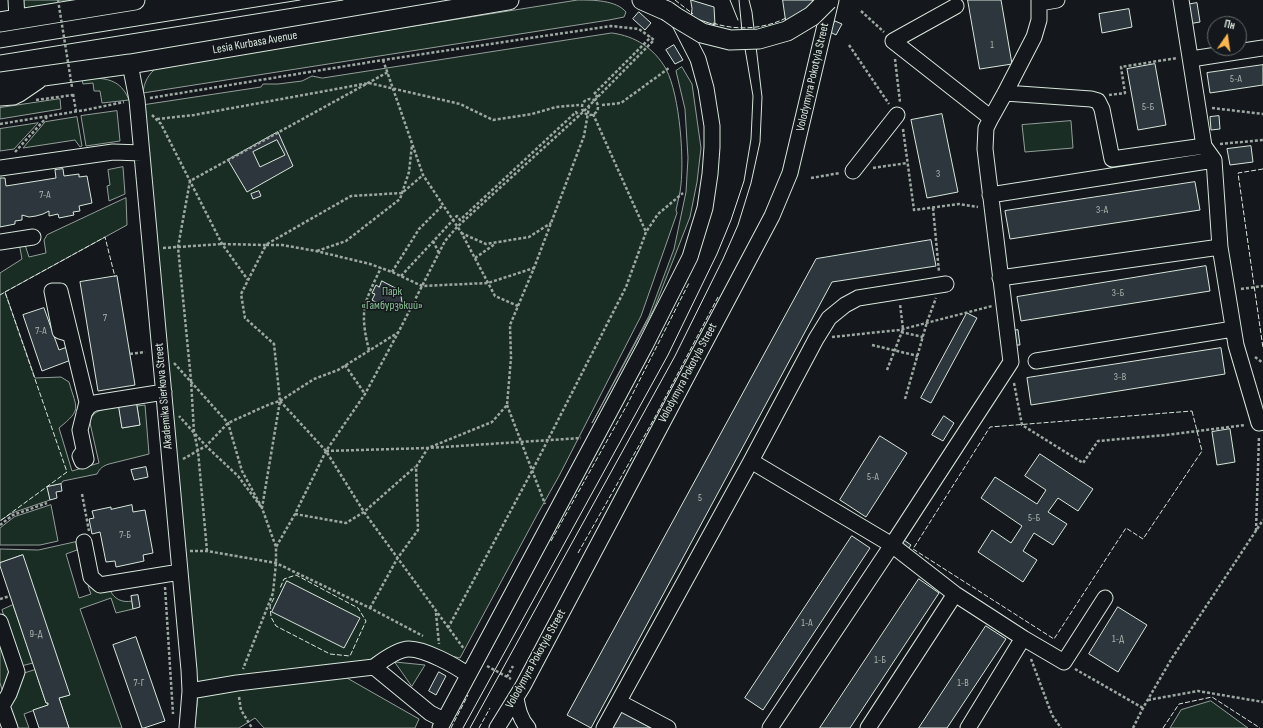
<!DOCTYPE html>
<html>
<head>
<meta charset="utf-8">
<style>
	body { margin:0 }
	#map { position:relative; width:1263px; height:728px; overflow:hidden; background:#14181c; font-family:"Sofia Sans Condensed",sans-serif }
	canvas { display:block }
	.north { position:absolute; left:1207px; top:16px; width:40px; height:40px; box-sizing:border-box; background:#14181c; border:1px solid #626a69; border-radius:50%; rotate:13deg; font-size:11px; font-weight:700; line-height:16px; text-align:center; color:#d8e6dc }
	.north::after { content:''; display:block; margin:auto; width:14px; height:18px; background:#ffb74d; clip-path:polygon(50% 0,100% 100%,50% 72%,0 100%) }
</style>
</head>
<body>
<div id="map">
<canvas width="1263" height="728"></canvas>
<div class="north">Пн</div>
</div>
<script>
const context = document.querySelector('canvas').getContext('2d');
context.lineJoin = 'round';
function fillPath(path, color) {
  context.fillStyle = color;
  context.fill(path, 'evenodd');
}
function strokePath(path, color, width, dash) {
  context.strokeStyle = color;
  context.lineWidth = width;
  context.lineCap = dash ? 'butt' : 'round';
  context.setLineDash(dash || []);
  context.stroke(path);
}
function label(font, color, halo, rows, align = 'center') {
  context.font = font + ' "Sofia Sans Condensed",sans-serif';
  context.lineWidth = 3;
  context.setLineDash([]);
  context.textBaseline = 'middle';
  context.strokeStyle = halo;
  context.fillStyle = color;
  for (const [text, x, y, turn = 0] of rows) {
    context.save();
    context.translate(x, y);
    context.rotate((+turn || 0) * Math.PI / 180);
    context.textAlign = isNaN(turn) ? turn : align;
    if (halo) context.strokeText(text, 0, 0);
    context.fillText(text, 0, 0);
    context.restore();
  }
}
const green = new Path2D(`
	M21 0H85L22 10Z
	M578 0C593 0 616 0 626 12L624 17 609 20 143 93C144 82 148 75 157 67Z
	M612 33C635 36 654 48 666 69 680 95 685 163 680 192 679 198 677 204 676 210L677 213 641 316 559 476 537 515 460 658 420 649 385 651 367 661 199 685 193 682 142 105 261 87 263 84H278L302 81 312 76 322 78Z
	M682 67 692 84 701 148 697 182 690 217 654 309 592 423 649 316 674 249 686 192 688 158 685 109 676 71Z
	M95 78C112 79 122 83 129 100L102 103 100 91H94L93 83 83 84 82 80Z
	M60 99 61 109 0 119V108Z
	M117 111 120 141 86 146 81 116Z
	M77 117 82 146 80 147 75 140 23 148 45 122Z
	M1071 121 1073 148 1025 152 1022 125Z
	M38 123 14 149 0 151V129Z
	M123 167 125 194 109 201 107 186 110 185 108 170Z
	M126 198 127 225 5 292 35 378 61 377 69 382C77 410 82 409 59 428L72 471 99 463 90 423C91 409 107 409 119 407L122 428 140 425 137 406 145 405 149 454 109 464C103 466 100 468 97 474L63 481 61 484 48 487 50 500 12 513 0 521V273L22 259 19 243 25 245 29 257 46 253 44 240 47 235Z
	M51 505 58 541 40 545H0V528L14 517Z
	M76 542 77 550 66 554 79 598 91 594 88 586 94 585 110 590C114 599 122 603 132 601L133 609 116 613 111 598 80 609 122 728H69L59 698 69 695 22 555 0 563V549L38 550Z
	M13 605 33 663 21 666 2 610Z
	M0 633 12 666 3 693 0 683Z
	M395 662 425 665 412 686Z
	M35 670 46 703H48V705L24 714 29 728H15L10 712V704L22 674Z
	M340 674 419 719 415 728H264L255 718 239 728H194L197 705V693Z
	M1211 701 1248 728H1170L1181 710Z`);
const building = new Path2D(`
	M691 0 714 7 715 25 691 17 692 9Z
	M783 0H812L815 4 786 21Z
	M968 0H1001L1012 64 980 69Z
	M1197 3 1200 22 1188 24 1185 5Z
	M1129 9 1132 27 1102 33 1099 14Z
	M639 12 651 23 645 30 633 19Z
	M835 21 842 24 836 35 830 32Z
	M674 45 683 60 675 64 666 50Z
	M1155 64 1166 125 1138 130 1127 69Z
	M1263 65V85L1210 93 1207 73Z
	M942 114 958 192 927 198 911 120Z
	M1219 116 1220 129 1211 130 1210 117Z
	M278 132 293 166 247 192 228 160Z
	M277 140 285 155 260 167 253 152Z
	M1251 146 1253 162 1230 165 1227 149Z
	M63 169 64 176 79 174V177L87 176 92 203 79 206 80 211 73 212 74 215 59 218 58 214 49 216V211L43 214 36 216 29 217 22 215V220L15 221V224L0 227V178H5L6 186 56 178 55 170Z
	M1195 182 1200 210 1010 239 1005 211Z
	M259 191 261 196 253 199 251 194Z
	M931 240 936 266 832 282 591 728 567 715 816 259Z
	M1206 266 1210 291 1021 321 1017 297Z
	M117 276 135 385 98 391 80 282Z
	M382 281 401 291 399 294 401 296 402 302 401 304 397 308H392L390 310 372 300 375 294 372 293 376 285 379 287Z
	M44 308 59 350 67 347 71 360 42 371 23 315Z
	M967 313 977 318 931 403 921 398Z
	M1018 330 1020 345H1012L1011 331Z
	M1221 348 1225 374 1031 405 1027 378Z
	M136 400 140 425 122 428 118 403Z
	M944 416 954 423 943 441 932 435Z
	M1230 429 1235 462 1217 465 1212 432Z
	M880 436 907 453 866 517 840 500Z
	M1040 454 1093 489 1078 511 1058 498 1048 512 1067 524 1053 545 1034 533 1023 551 1037 560 1023 582 978 552 992 530 1011 543 1022 526 981 498 995 477 1037 504 1046 490 1025 476Z
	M146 467 148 477 134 480 131 470Z
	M61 484 62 491 56 492 57 498 50 500 47 487Z
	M132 505 133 512 145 510 153 553 143 555 144 561 116 567 115 561 106 562 100 532 92 534 89 519 94 518 92 511 111 507V509Z
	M852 536 870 548 763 710 745 698Z
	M901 538 911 545 906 552 897 545Z
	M23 555 70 695 59 698 69 728H39L33 710 48 705V703H46L0 566V563Z
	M919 579 939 593 850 728H820Z
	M287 581 360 618 344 648 272 612Z
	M138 595 140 607 133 609 131 596Z
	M1118 607 1147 625 1118 672 1089 654Z
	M986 626 1006 639 947 728H919Z
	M136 637 165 721 144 728H142L113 645Z
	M439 672 446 676 436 695 429 691Z
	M620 711 651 728H611Z`);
const path = new Path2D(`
	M861 11 884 32
	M849 45 889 104
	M895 59 900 102
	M383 60 423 175 461 232 495 296 518 306
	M73 94 76 111
	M1109 95 1125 93 1121 67 1177 58
	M598 97 594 94 651 37
	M150 98 383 60 611 26 639 29 654 40 583 112 457 227 445 241 399 331 365 394 326 451 295 514 276 547V563L273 593 243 669
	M582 107a8 8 0 1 1 16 0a8 8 0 1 1-16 0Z
	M36 100 73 95
	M602 105 621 103 669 68
	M1212 108 1263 114
	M593 114 646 232
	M152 115 161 124 222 244 248 280
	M157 119 194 115 369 83 460 104 493 120 532 114 556 107 579 105
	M0 124 85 110 124 102
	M903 129 914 210 959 204 978 207
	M1220 144 1263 140
	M15 152 47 117
	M873 168 907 163
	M811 178 840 173
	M933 208 939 272
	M461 233 486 244 529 237 551 223
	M433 241 439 253
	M267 244 351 196 402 193 423 175
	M266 245H282L316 251 370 264 392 272 422 286 488 283 534 268
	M163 248 222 244 266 245 241 294 245 318 274 344 280 401 262 508 276 547
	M317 251 346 241 400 199 409 172 412 145
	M475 258 495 244
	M392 272 419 229 443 205
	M401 276 453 220 457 216 460 220 576 112 579 116
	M1241 289 1263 286
	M901 332 923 337
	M832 337 899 330 992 306
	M872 345 918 356
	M369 350C365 335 361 314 367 299 371 288 376 278 381 268
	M130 354 145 352
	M1255 357 1263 363
	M174 363 228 423 242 471 262 508 238 476 206 446 179 416
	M345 365 365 394
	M887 370 903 329 900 304
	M1014 383 1022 425 1083 463 1098 441 1166 435 1245 425
	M905 399 927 322 936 298
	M280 401 326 451 364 512 464 649
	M507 405 545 504
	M326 451 428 448 581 438
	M183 459 206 446 228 423 270 404 280 401 314 379 338 370 399 332
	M82 494 89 531
	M295 514 346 523 364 512 415 467
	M0 525 13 515 47 503
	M1256 531 1259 436
	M190 551H207L276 563 370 608 423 636
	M207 551 198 451 194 432 191 380 178 247 190 181 388 72
	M165 587 173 714
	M0 599 10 596
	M370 608 397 559 418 530 416 467 428 448 492 422 507 405 511 358 510 325 534 268 584 136 589 107
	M436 613 439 644
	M448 628 532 471 626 287 646 232 658 214 683 193
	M1031 659 1052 715 1061 728
	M487 666 511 679
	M1075 669 1143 708
	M507 677 513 666
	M239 697 241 710 252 728
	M1148 700 1198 691 1263 702
	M1133 728 1143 708 1172 658 1263 520`);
const minor = new Path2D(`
	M16 0 17 19
	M1181 0 1204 146 1214 160 1220 247 1236 345 1259 423 1263 422
	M1040 3 1057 0
	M956 6 893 41 991 118
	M1191 59 1263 48
	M130 64 137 100 189 670 190 691 187 728
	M1005 93 1091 99 1098 101 1102 109 1112 159 1204 146
	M0 168 113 152 142 153
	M853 171 897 115
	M990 195 1214 160
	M0 242 33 237
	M1000 278 1220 247
	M70 334 60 331 52 291H60L87 402 80 430 86 459 83 461H82L80 456 83 452 84 449
	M1036 361 1233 329
	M84 413 89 406 95 403 164 392
	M751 461 892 545 1011 362 985 149 986 128 991 118 1005 93 1034 37 1039 20V0
	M84 542 91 577 100 585 180 572
	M0 622 17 672 9 694 2 706 10 728
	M1023 638 1064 662 1105 598
	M374 667 430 713 444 720
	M190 691 237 683 374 667C383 660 398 649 409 649 425 649 456 666 468 675
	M516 698C518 709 520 719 528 728
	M619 702 668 728
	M440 728 645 346 690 257 705 208 710 174 712 147V126L706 88 698 59 677 18
	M497 728 523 686 772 216 790 173 831 0
	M604 728 751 461 816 339 829 318 845 305 858 298 946 284
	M770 728 892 545 955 594 1023 638 968 728
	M868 728 955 594`);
const major = new Path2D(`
	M642 0 667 11
	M0 22 135 0
	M0 82 130 64 509 0
	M0 96 13 95 19 92 38 79`);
const tram = new Path2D(`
	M730 0 738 20
	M0 48 300 0
	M0 55 343 0
	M463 728 668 355 717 254 731 220 744 181 751 139 753 96 742 31 739 0
	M470 728 675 356 723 259 738 225 751 183 760 142 762 97 752 12 749 0`);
const pathBridge = new Path2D(`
	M58 0 72 87`);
const majorBridge = new Path2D(`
	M667 11 677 18 702 33 730 40 759 39 787 31 812 16 828 0`);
const fence = new Path2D(`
	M675 0 693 14
	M713 23C737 31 764 29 786 18
	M1263 169 1238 173 1263 348
	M5 292 105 237 115 277
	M0 295 5 292 67 472 0 521
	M1192 411 1202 451 1143 539 1126 528 1054 639 913 549 990 427Z
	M551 541 627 405 689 283
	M578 553 654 419 718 297
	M274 598 270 606 271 617 276 626 330 654 350 656 366 621 358 608 296 575 284 579 280 588
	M451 728 468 695
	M479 728 490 708
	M1163 728 1179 704 1212 697 1260 728`);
const numberNames = [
	["1",992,45],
	["5-А",1236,79],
	["5-Б",1148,107],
	["3",938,174],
	["7-А",45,195],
	["3-А",1102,210],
	["3-Б",1118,293],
	["7",105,318],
	["7-А",41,331],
	["3-В",1120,377],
	["5-А",873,477],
	["5",700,498],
	["5-Б",1034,518],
	["7-Б",125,535],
	["1-А",807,623],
	["9-Д",36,634],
	["1-Д",1118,639],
	["1-Б",880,660],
	["7-Г",139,683],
	["1-В",963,683]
];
const streetNames = [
	["Lesia Kurbasa Avenue",255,43,-10],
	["Volodymyra Pokotyla Street",813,77,-77],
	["Volodymyra Pokotyla Street",688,373,-62],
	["Akademika Sierkova Street",164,396,-95],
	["Volodymyra Pokotyla Street",536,659,-61]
];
const parkNames = [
	["Парк",392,292],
	["«Гамбурзький»",392,306]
];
fillPath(green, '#1a2d24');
strokePath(green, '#939e99', 1);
fillPath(building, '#2c363c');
strokePath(building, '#d8e6dc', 1);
strokePath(minor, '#d8e6dc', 17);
strokePath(major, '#d8e6dc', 21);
strokePath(path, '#9da8a2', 2.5, [3, 2]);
strokePath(minor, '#14181c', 15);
strokePath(major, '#14181c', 19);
strokePath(tram, '#d8e6dc', 1);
strokePath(majorBridge, '#d8e6dc', 21, []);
strokePath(pathBridge, '#9da8a2', 2.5, [3, 2]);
strokePath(majorBridge, '#14181c', 19);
strokePath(fence, '#d8e6dc', 1, [5, 2]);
label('10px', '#adbab4', null, numberNames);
label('12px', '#d8e6dc', '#14181c', streetNames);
label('12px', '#8ac095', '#14181c', parkNames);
</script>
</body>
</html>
